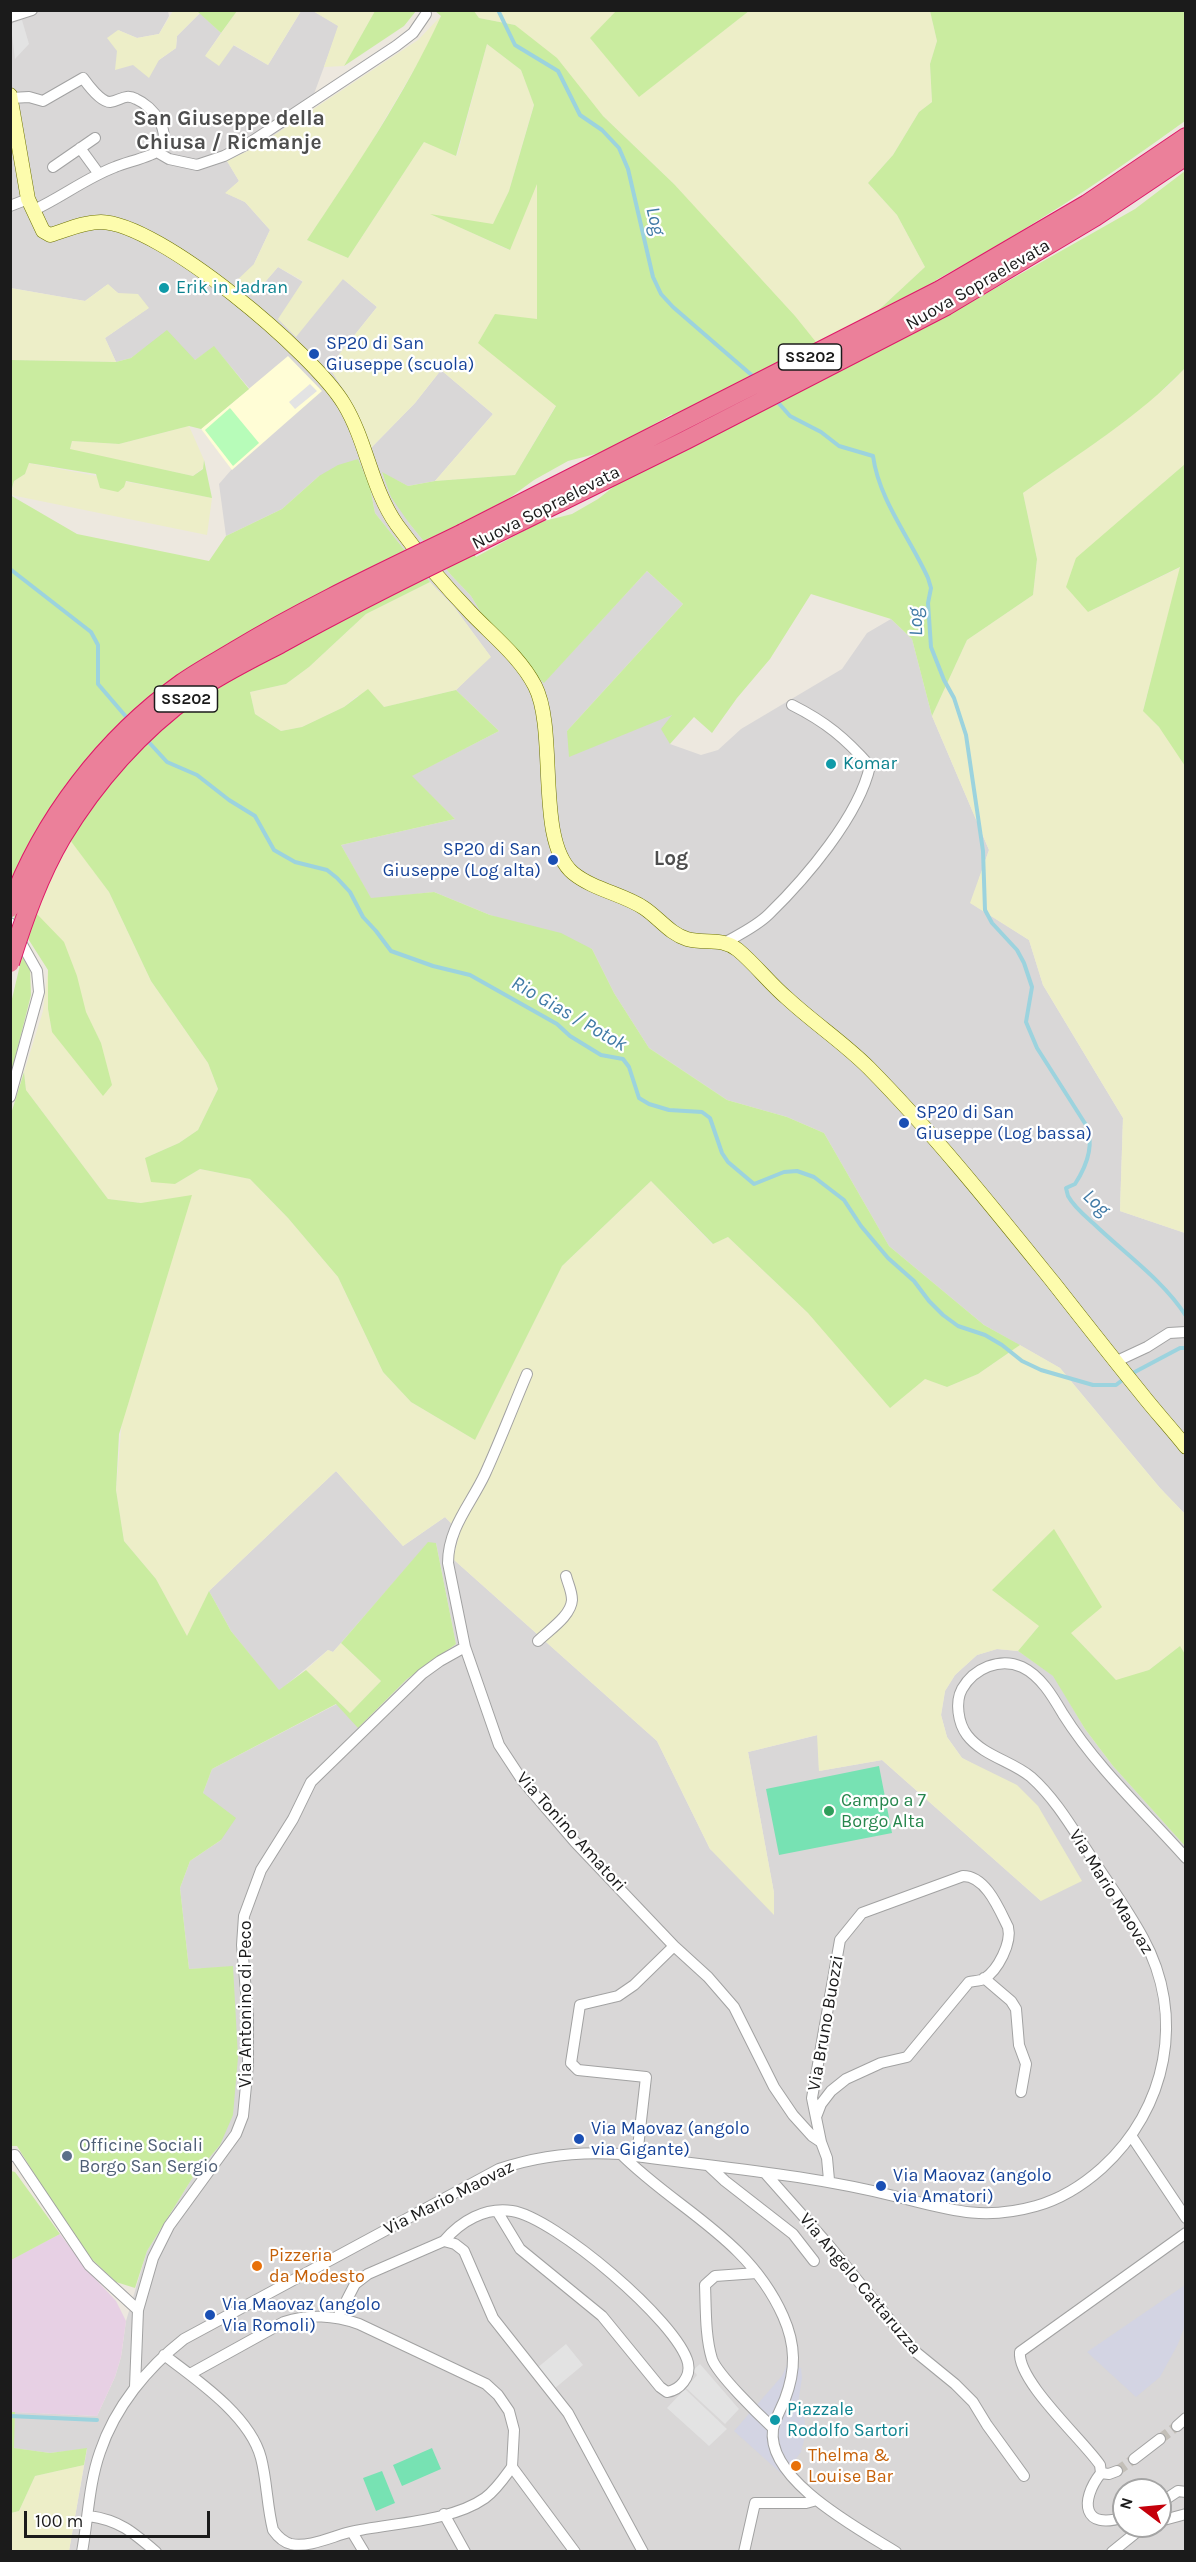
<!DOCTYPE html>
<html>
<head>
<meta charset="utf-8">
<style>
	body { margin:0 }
	#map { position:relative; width:1196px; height:2562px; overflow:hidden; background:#ede8df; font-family:Karla,sans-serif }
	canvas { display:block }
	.frame { position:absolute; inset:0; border:12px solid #1b1b1b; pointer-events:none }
	.north { position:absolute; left:1112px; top:2478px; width:60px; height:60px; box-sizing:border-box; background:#fff; border:2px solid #a4a4a4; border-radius:50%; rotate:286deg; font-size:16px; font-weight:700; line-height:24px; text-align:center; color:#1b1b1b }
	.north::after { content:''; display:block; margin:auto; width:21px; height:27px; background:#c5000b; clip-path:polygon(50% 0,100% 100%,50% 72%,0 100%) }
	.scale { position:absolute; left:24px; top:2511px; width:186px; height:27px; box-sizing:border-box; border:3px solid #1b1b1b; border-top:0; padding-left:8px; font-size:18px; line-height:21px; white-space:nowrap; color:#1b1b1b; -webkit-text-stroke:4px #fff; paint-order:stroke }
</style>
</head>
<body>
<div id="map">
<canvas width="1196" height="2562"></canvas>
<div class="frame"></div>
<div class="north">N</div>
<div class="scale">100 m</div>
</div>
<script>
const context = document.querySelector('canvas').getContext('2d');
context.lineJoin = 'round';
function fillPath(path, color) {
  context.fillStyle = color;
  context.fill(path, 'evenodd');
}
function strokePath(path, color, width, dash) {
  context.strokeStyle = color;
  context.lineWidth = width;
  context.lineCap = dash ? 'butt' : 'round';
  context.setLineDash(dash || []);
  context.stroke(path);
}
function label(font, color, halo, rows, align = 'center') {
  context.font = font + ' Karla,sans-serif';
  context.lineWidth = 4.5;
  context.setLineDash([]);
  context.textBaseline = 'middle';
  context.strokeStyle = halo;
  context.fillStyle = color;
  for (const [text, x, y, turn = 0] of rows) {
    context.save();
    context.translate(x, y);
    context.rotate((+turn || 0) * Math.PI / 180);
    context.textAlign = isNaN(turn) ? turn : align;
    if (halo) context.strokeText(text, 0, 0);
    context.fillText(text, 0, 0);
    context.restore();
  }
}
const residential = new Path2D(`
	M10 11H168L169 16 159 34 137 38 118 30 133 65 159 60 176 48 177 36 200 13 221 33 206 55 233 45 268 65 301 11H313L339 26 307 113 256 147 227 161 239 181 226 193 245 202 270 230 254 264 253 296 278 267 303 282 343 279 377 307 329 367 345 392 371 448 415 403 441 370 493 414 435 481 408 486 382 473 409 523 451 575 471 596 503 649 544 682 647 571 683 604 567 731 674 714 670 744 701 755 718 750 741 729 842 669 867 633 891 619 912 639 932 716 989 850 971 903 1029 940 1043 985 1123 1118 1120 1211 1185 1233V1514L1160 1488 1060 1368 984 1325 889 1246 824 1133 787 1117 727 1100 649 1048 614 993 592 949 490 915 434 892 371 899 341 845 455 819 411 776 499 731 456 690 490 656 454 607 430 582 375 513 370 487 319 476 282 509 226 536 219 484 232 469 201 429 249 388 214 347 195 360 145 348 131 358 116 362 105 338 148 308 118 293 107 285 85 301 11 288Z
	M336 1471 403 1546 445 1517 460 1532 453 1559 657 1741 710 1849 774 1893 748 1752 818 1735 819 1771 882 1760 1041 1901 986 1771 962 1758 947 1737 941 1715 945 1691 955 1675 977 1655 997 1649 1018 1651 1054 1676 1085 1729 1113 1766 1185 1846V2551H69L87 2449 50 2453 13 2448 15 2412 97 2416 115 2377 121 2357 126 2321 147 2251 193 2177 220 2145 233 1967 189 1969 180 1888 190 1861 221 1840 203 1793 212 1769 337 1704 359 1727 407 1679 456 1644 436 1543H428L333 1652 328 1650 279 1691 231 1631 209 1591ZM1124 2490H1160V2526H1124Z`);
const industrial = new Path2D(`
	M60 2234 88 2271 116 2301 126 2321 121 2357 115 2377 97 2416 11 2412 10 2260Z`);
const education = new Path2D(`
	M288 356 322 391 232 470 201 429Z`);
const farmland = new Path2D(`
	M173 11H197L200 13 177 36 176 48 159 60 149 78 133 65 115 70 117 51 107 38 118 30 137 38 159 34Z
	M237 11H301L268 65 234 45 219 66 205 56Z
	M313 11H375L344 66 324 67 338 26Z
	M474 11H616L591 38 639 96 749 11H930L937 41 930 64 932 102 919 112 893 155 868 183 897 215 925 267 828 357 674 184 603 116 515 25 479 18Z
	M441 16 425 51 365 153 307 240 348 258 424 142 457 156 487 44 521 70 534 104 509 191 493 225 433 215 509 250 537 182V319L556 405 515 475 435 481 493 414 441 370 415 403 371 448 345 392 329 367 377 307 343 279 296 337 278 319 303 281 278 267 253 296 234 283 254 264 270 230 245 202 225 193 239 181 227 161 256 147 418 40Z
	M108 284 118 293 138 294 149 308 105 338 116 362 11 360 10 288 85 301Z
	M1185 368V464L1138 505 1088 612 1181 567 1143 710 1168 737 1185 765V1233L1120 1211 1123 1118 1043 985 1029 940 970 903 989 850 932 716 967 640 1033 595 1037 559 1023 493 1106 435 1168 386Z
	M189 426 204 460 203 468 193 476 70 450 72 441 119 444Z
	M28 463 212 498 207 535 11 495 14 481 25 474Z
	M430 582 454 607 491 657 456 690 384 707 376 700 357 696 344 707 302 727 281 731 255 714 250 692 286 684 309 667 366 614Z
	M70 839 109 892 151 981 208 1063 218 1089 198 1130 179 1143 145 1158 175 1184 200 1169 250 1179 288 1218 338 1277 383 1372 411 1402 475 1440 562 1266 651 1181 712 1244 728 1237 808 1313 926 1379 947 1387 978 1374 1020 1345 1060 1368 1160 1488 1185 1514V1654L1180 1646 1149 1670 1117 1681 1071 1633 1039 1626 1018 1651 997 1649 977 1655 955 1675 945 1691 941 1715 947 1737 962 1758 1017 1785 1038 1806 1082 1881 1041 1901 882 1760 819 1771 817 1735 748 1752 774 1893V1915L710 1849 657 1741 453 1559 460 1532 445 1517 403 1546 336 1471 209 1591 187 1637 156 1579 124 1541 116 1490 141 1203 108 1199 26 1090 24 1072 43 1011 48 970V1009L52 1032 101 1043 34 912 49 875Z
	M341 1643 381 1681 350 1713 306 1670 328 1650 333 1652Z
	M84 2465 69 2551 11 2552V2513L19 2511 35 2476Z`);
const grass = new Path2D(`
	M197 11H237L221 33Z
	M375 11H416L404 26 344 66Z
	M435 11H474L479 18 515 25 557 58 603 116 674 184 795 316 828 357 925 267 897 215 868 183 893 155 919 112 932 102 930 64 937 41 930 11H1185V121C1105 179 1023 233 936 280L950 314 1135 209 1185 171V368C1139 417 1078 454 1023 493L1037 559 1033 595 967 640 932 716 912 639 891 619 811 594 770 659 737 698 712 733 694 717 670 744 661 729 672 715 569 757 567 731 683 604 647 571 544 683 503 649 471 596 451 575 409 523 391 497 382 472 408 486 435 481 515 475 556 406 478 343 495 314 537 319V184L510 250 430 214 493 224 509 191 534 105 521 70 487 44 456 156 424 142 348 258 307 240C355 168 405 95 441 16ZM672 414 690 449 621 481 598 499 572 514 540 522 476 557 460 524 508 499 534 480 568 461 607 451Z
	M616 11V10L749 11 639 97 590 38Z
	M167 330 195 360 214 346 249 389 201 429 189 426 119 444 72 441 70 449 193 476 203 469 204 460 212 498 126 481 124 487 118 492 100 488 96 474 29 463 25 474 14 481 11 492V360L116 362 131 358Z
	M358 459 370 487 375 513 430 582 366 614 309 667 286 684 250 692 255 714 281 731 302 727 344 707 368 689 384 707 456 690 499 731 412 776 455 819 341 845 371 898 434 892 490 915 561 933 592 949 614 993 649 1048 727 1100 787 1117 824 1133 889 1246 984 1325 1020 1345 978 1374 947 1387 925 1379 890 1408 808 1313 728 1237 713 1244 651 1181 562 1266 475 1440 411 1402 383 1372 338 1277 288 1218 250 1179 200 1169 175 1184 151 1182 145 1158 179 1143 198 1130 218 1089 208 1063 151 981 109 892 70 840 49 875 35 912 64 942 77 976 86 1012 101 1043 112 1085 103 1096 52 1032 48 1009V970L11 912 10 495 77 534 209 561 226 536 282 509 319 476 338 465Z
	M1185 464V766L1159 727 1143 711 1180 567 1088 612 1066 587 1076 558Z
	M11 938 30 970 31 995 11 1074V1003L20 965 11 963Z
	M24 1072 26 1090 108 1199 141 1203 192 1195 119 1434 116 1490 124 1541 156 1579 187 1636 209 1591 231 1631 279 1690 306 1670 350 1713 381 1681 341 1643 428 1542 436 1543 456 1644 407 1679 358 1728 336 1704 212 1769 203 1793 236 1818 221 1840 190 1861 180 1888 189 1969 233 1966 238 2057 233 2115 220 2145 193 2177 147 2251 135 2288 116 2282 81 2249 17 2146H11L10 1117Z
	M1054 1529 1102 1607 1071 1633 1116 1680 1149 1670 1180 1646 1185 1654V1846L1113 1766 1085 1729 1053 1676 1018 1651 1039 1626 992 1590Z
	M11 2171 15 2172 60 2234 11 2260Z
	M10 2412H15L14 2448 50 2453 87 2448 84 2465 35 2476 19 2511 11 2513Z`);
const park = new Path2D(`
	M230 408 259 443 233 466 205 430Z`);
const pitch = new Path2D(`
	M879 1766 892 1833 779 1855 766 1789Z
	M432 2448 441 2469 402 2486 393 2465Z
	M382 2471 395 2503 376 2511 363 2478Z`);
const parking = new Path2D(`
	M22 20 29 44 15 59 11 27 13 23Z
	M310 384 317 391 295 409 289 402Z
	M566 2344 583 2365 554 2389 537 2368Z
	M700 2364 739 2409 725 2424 686 2388 697 2375 693 2370Z
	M685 2389 727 2429 709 2446 667 2408Z`);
const plaza = new Path2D(`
	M1185 2285V2325L1178 2344 1160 2377 1136 2397 1087 2352Z
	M787 2365 801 2368 802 2378 798 2403 803 2406 806 2433 801 2452 783 2475 734 2431 782 2376Z`);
const stream = new Path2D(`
	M498 10 515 45 558 71 580 115 602 130 619 148 628 169 653 277 661 294 673 307 755 378
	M775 399 790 416 821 432 839 446 873 456C879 500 910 538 928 578L931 588 928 603 931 647 944 680 954 698 966 735 983 851 985 910 992 923 1017 950 1024 963 1032 987 1026 1022 1037 1048 1086 1125C1095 1145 1086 1167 1075 1184L1066 1188 1068 1196C1074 1207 1084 1215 1093 1223 1124 1253 1163 1280 1186 1316
	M10 569 91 632 98 645V684L128 719
	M145 738 167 762 197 775 229 800 255 816 274 850 295 862 327 870 337 878 350 892 363 917 376 931 391 951 433 966 470 975 557 1024 570 1036 601 1055 623 1059 629 1067 639 1098 649 1104 669 1110 702 1112 710 1118 722 1153 728 1162 754 1184 784 1172 797 1171 814 1177 844 1200 861 1226 888 1258 914 1281 929 1301 943 1315 958 1326 985 1335 1002 1345 1022 1361 1041 1370 1093 1385H1116L1125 1378
	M1131 1374 1180 1348H1186
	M10 2416 97 2420`);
const streetTunnel = new Path2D(`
	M1160 2439 1177 2426
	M1117 2471 1134 2459`);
const street = new Path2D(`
	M10 17 32 10
	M11 98 29 97 43 101 83 78C88 85 101 102 110 102 120 101 125 93 136 99 153 106 174 133 158 151 153 156 124 163 115 167 86 178 62 197 34 210
	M80 148 99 174
	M157 152 169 159 197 165 224 156 251 142 396 46 413 33 426 14
	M53 167 95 138
	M10 206 28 199
	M10 923 37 971 39 992 10 1097
	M726 942C740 934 757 926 769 914 805 879 859 816 870 766 845 738 826 722 792 705
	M1117 1361 1147 1347 1169 1333 1186 1332
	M527 1374C513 1407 500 1441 485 1474 471 1504 448 1528 448 1563L465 1647 499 1745 522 1780 575 1842 674 1946 708 1977 734 2007 774 2087 793 2115 812 2136 821 2142
	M538 1641C549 1630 571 1616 572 1600 572 1591 568 1584 566 1576
	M984 1978 1011 2001 1016 2009 1019 2045 1026 2064 1021 2092
	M816 2117 821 2104 831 2091 846 2079 881 2063 907 2057 969 1982C973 1981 980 1981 984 1979 998 1970 1012 1943 1008 1927 999 1909 986 1876 963 1876L862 1913 840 1940 812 2098 821 2142 827 2158 829 2180
	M1132 2137 1186 2218
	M621 2154C677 2210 748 2238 783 2316 796 2345 796 2370 785 2399 781 2409 775 2419 773 2429 766 2480 859 2529 896 2552
	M10 2156 15 2155 89 2265 138 2310
	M637 2156 646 2077 578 2070 571 2063 580 2005 618 1996 634 1985 674 1946
	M709 2166 725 2181 793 2234 814 2261
	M765 2173 827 2243 917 2353 955 2384 973 2402 987 2425 1024 2476
	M444 2241 455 2244 464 2251 493 2318 568 2413 643 2552
	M757 2273 715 2276 705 2285C706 2308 705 2336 712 2359 718 2375 759 2415 773 2428
	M338 2317 355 2284 368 2274 444 2241C461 2221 485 2207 512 2211 554 2217 678 2322 688 2363 691 2377 680 2390 667 2392L660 2387 602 2316 520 2249 497 2211
	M164 2355C197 2380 250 2416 261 2458 267 2481 267 2507 273 2530 278 2537 283 2542 291 2544 309 2548 333 2536 350 2532 390 2523 451 2522 485 2498 496 2490 504 2478 512 2467
	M190 2374 284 2322C310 2314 333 2315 359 2324L486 2384 498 2395 509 2411 514 2430 512 2467 575 2552
	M135 2387 138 2310 153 2258 169 2226 236 2134 243 2116 248 2065V2016L242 1945 244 1916 261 1870 293 1819 311 1782 422 1674 440 1661 465 1647
	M1177 2426 1186 2418
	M1134 2459 1160 2439
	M1101 2473 1109 2474 1117 2471
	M1160 2503 1178 2491 1186 2492
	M444 2514 465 2552
	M89 2516C119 2520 133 2532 156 2552
	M1124 2517C1083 2531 1079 2501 1101 2473L1100 2465C1083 2440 1017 2381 1020 2352L1186 2233
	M1160 2521 1186 2514
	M352 2532 364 2552
	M82 2552C88 2519 89 2483 100 2452 115 2407 147 2368 184 2339L499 2169C540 2155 578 2151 621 2154 714 2167 808 2174 898 2197 950 2210 983 2221 1036 2206 1061 2199 1083 2185 1102 2168 1167 2109 1186 2016 1143 1938 1129 1912 1111 1887 1094 1861 1075 1833 1057 1800 1031 1777 1012 1761 983 1756 967 1735 958 1723 955 1702 962 1689 974 1668 1000 1657 1022 1667 1041 1676 1053 1697 1063 1714 1097 1768 1144 1811 1186 1858
	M744 2552 755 2503H806L817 2500
	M1112 2552 1138 2531 1149 2526`);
const secondary = new Path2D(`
	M10 95 28 199 43 231 50 235C67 230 83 222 101 222 160 223 314 354 344 404 367 442 371 488 397 525 419 555 445 586 471 613 493 636 520 657 535 686 558 731 535 841 573 873 594 890 623 894 644 908 659 918 670 934 687 939 705 944 722 937 738 950 756 965 770 984 788 999 814 1023 844 1043 869 1068 935 1135 994 1209 1053 1282 1082 1319 1111 1356 1141 1393 1155 1411 1171 1428 1186 1447`);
const highway = new Path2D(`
	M463 533 940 290 1087 204 1186 137
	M471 546 686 440 946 306 1095 217 1186 156`);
const highwayBridge = new Path2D(`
	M10 908C42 820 105 738 182 683 199 671 218 661 236 650 309 606 387 570 463 533
	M10 963C24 919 39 876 62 837 95 782 141 730 193 693 220 674 251 659 280 644 343 609 407 577 471 546`);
const markers = [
	[164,288,6,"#0f9aa8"],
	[314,354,6,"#1a4fb4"],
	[831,764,6,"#0f9aa8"],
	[553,860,6,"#1a4fb4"],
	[904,1123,6,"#1a4fb4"],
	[829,1811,6,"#2e9e5b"],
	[579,2139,6,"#1a4fb4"],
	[67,2156,6,"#5c6f8a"],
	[881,2186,6,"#1a4fb4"],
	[257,2266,6,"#e8710a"],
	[210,2315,6,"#1a4fb4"],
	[775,2420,6,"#0f9aa8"],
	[796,2466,6,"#e8710a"]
];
const shields = [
	[810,357,63],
	[186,699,63]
];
const shieldNames = [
	["SS202",810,357],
	["SS202",186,699]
];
const streetNames = [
	["Nuova Sopraelevata",978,285,-30],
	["Nuova Sopraelevata",546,508,-27],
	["Via Tonino Amatori",571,1832,48],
	["Via Mario Maovaz",1111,1892,58],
	["Via Antonino di Peco",246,2004,-90],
	["Via Bruno Buozzi",826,2023,-80],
	["Via Mario Maovaz",449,2198,-27],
	["Via Angelo Cattaruzza",860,2284,50]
];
const cultureNames = [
	["Erik in Jadran",176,288],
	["Komar",843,764],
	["Piazzale",787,2410],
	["Rodolfo Sartori",787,2431]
];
const transitNames = [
	["SP20 di San",326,344],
	["Giuseppe (scuola)",326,365],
	["SP20 di San",541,850,"right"],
	["Giuseppe (Log alta)",541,871,"right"],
	["SP20 di San",916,1113],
	["Giuseppe (Log bassa)",916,1134],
	["Via Maovaz (angolo",591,2129],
	["via Gigante)",591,2150],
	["Via Maovaz (angolo",893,2176],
	["via Amatori)",893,2197],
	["Via Maovaz (angolo",222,2305],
	["Via Romoli)",222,2326]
];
const leisureNames = [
	["Campo a 7",841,1801],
	["Borgo Alta",841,1822]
];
const serviceNames = [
	["Officine Sociali",79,2146],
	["Borgo San Sergio",79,2167]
];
const foodNames = [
	["Pizzeria",269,2256],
	["da Modesto",269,2277],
	["Thelma &",808,2456],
	["Louise Bar",808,2477]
];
const waterNames = [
	["Log",655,221,77],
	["Log",916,622,-92],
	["Rio Gias / Potok",569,1014,30],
	["Log",1096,1203,44]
];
const quarterNames = [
	["San Giuseppe della",229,119],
	["Chiusa / Ricmanje",229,143],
	["Log",671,859]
];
fillPath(residential, '#d9d7d7');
fillPath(industrial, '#e7d0e4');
fillPath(education, '#fffdd6');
fillPath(farmland, '#edeec8');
fillPath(grass, '#caeca0');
fillPath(park, '#b7fcb9');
fillPath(pitch, '#77e2b3');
fillPath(parking, '#e3e3e3');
fillPath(plaza, '#d3d4e3');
strokePath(stream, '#9cd3de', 4);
strokePath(streetTunnel, '#c3bfb8', 10, [10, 5]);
strokePath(street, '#a2a2a2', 12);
strokePath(secondary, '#6d7300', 15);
strokePath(highway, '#de1968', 20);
strokePath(street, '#fff', 10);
strokePath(secondary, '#fdfcad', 14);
strokePath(highway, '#eb809a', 18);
strokePath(highwayBridge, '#de1968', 20, []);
strokePath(highwayBridge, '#eb809a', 18);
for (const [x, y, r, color] of markers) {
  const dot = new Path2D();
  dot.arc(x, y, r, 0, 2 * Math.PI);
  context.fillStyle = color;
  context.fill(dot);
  strokePath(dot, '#fff', 2);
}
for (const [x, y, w] of shields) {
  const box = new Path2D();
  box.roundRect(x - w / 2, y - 13, w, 26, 4.5);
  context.fillStyle = '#fff';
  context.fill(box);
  strokePath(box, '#1b1b1b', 1.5);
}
label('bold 16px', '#1b1b1b', null, shieldNames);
label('18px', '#1b1b1b', '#fff', streetNames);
label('18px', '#0d838f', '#fff', cultureNames, 'left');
label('18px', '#164399', '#fff', transitNames, 'left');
label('18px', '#27864d', '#fff', leisureNames, 'left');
label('18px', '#4e5e75', '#fff', serviceNames, 'left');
label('18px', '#c56008', '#fff', foodNames, 'left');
label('italic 20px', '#407aa6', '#fff', waterNames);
label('bold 21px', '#4e4e4e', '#fff', quarterNames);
</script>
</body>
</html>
